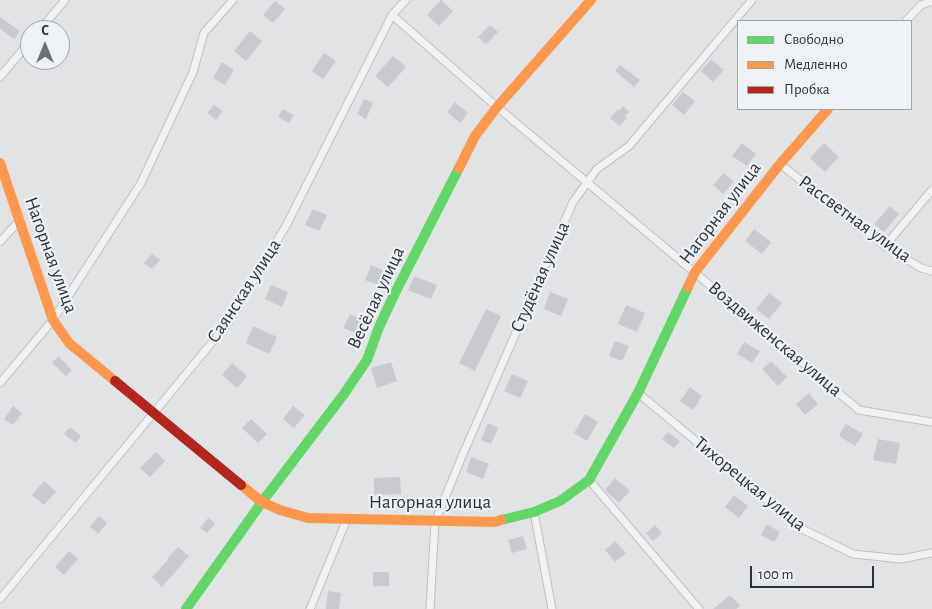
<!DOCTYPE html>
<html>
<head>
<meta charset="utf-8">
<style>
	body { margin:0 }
	#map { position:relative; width:932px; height:609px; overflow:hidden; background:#e1e3e5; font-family:"Alegreya Sans",sans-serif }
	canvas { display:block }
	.legend { position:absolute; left:737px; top:20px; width:175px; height:90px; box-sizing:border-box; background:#eef2f5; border:1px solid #9fa5ab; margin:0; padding:6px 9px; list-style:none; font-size:15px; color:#29323d }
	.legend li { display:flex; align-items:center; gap:10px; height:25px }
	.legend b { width:25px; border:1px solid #9fa5ab }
	.north { position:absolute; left:20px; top:20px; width:50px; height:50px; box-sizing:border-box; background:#eef2f5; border:1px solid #9fa5ab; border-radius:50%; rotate:0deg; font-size:14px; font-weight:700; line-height:20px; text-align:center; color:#29323d }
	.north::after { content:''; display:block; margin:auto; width:18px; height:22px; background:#697078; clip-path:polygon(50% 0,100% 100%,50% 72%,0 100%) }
	.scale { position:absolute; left:750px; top:566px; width:124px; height:22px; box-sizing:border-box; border:2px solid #29323d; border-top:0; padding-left:6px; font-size:15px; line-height:18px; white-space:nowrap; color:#29323d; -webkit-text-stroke:4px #eef2f5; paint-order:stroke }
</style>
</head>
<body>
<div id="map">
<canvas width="932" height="609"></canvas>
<ul class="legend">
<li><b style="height:6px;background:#63d668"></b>Свободно</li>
<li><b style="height:6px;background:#ff974d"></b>Медленно</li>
<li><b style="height:6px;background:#b3261e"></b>Пробка</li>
</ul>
<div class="north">С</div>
<div class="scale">100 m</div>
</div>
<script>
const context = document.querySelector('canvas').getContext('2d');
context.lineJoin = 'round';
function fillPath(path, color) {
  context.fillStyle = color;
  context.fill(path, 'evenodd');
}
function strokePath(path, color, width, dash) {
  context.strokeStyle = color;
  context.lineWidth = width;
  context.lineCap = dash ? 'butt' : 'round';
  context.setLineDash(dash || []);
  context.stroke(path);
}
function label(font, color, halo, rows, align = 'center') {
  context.font = font + ' "Alegreya Sans",sans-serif';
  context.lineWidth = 4.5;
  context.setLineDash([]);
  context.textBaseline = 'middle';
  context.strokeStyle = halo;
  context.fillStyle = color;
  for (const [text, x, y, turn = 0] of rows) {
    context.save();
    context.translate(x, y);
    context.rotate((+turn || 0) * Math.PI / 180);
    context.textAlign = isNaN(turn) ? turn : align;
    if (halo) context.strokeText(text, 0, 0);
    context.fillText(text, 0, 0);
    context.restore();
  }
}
const building = new Path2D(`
	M441 0 453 11 439 26 427 15Z
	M275 1 285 9 273 23 263 15Z
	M0 17 20 31 14 39 0 29Z
	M490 25 498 32 486 44 478 37Z
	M250 31 262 41 246 61 234 51Z
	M324 53 336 61 323 79 312 71Z
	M393 56 406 67 388 87 375 76Z
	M711 59 724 70 713 82 701 71Z
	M222 62 234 70 225 85 213 78Z
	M620 65 640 80 634 87 615 71Z
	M683 92 695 101 684 115 672 105Z
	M364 99 373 103 366 119 357 114Z
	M455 102 468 113 460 123 447 112Z
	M214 105 223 111 216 120 207 113Z
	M623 106 629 112 625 116 627 118 620 126 610 118 618 109 619 111Z
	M283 109 294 115 289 123 278 117Z
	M742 143 756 154 747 166 732 156Z
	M824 143 839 157 825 172 810 158Z
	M724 173 734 182 723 194 713 185Z
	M890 206 899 214 884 232 874 224Z
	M313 209 327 215 319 231 305 225Z
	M754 229 771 242 762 254 745 241Z
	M152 254 160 260 152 269 144 263Z
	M371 265 387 272 381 286 365 280Z
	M414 276 437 285 431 299 408 290Z
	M271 285 288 292 282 307 265 299Z
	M550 292 568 299 561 316 544 309Z
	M769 293 782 303 769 319 756 309Z
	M626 305 645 313 637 332 618 324Z
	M486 309 501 316 475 371 459 363Z
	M350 314 366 322 360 335 343 328Z
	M253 326 277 337 269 354 246 343Z
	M615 341 629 346 622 361 609 356Z
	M744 342 760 351 752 363 737 354Z
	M58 356 72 370 66 376 52 363Z
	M771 361 787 377 778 386 762 369Z
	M391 362 397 381 377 388 371 368Z
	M232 363 247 376 237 388 222 375Z
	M512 374 528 381 520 398 504 391Z
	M690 387 702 396 693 410 680 401Z
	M809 393 818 404 805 415 796 404Z
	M13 406 22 413 13 425 4 419Z
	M293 406 305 415 294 428 283 419Z
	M585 414 598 422 587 441 574 433Z
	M251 419 267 434 258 443 242 428Z
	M488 423 498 428 491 444 481 440Z
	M846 424 863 434 855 446 839 436Z
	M70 427 81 436 76 443 64 434Z
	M668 432 680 441 674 448 662 439Z
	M878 439 900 443 896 464 873 460Z
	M156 452 165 461 150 477 140 468Z
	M471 457 489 464 483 479 466 472Z
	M400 477 401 494 374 495V478Z
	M615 478 630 491 619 503 605 490Z
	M44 481 56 492 44 505 32 495Z
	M734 495 748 506 739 518 725 507Z
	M99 516 107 523 98 534 90 527Z
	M208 518 215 523 207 533 200 528Z
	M767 524 780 532 774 542 761 535Z
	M655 525 662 533 653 541 646 533Z
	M523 536 527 549 512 553 508 540Z
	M615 541 626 553 615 562 605 550Z
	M178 547 189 556 162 587 152 577 168 560 167 559Z
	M69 551 78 559 64 575 55 567Z
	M373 572H389V586H373Z
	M328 591 341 593 339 609H326Z
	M730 595 740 606 736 609H713Z`);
const street = new Path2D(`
	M392 15 497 107 859 410 932 422
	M906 21 921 5 932 1
	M40 30 65 0
	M0 77 30 41
	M780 164 885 246 921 268 932 271
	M0 242 19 221
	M885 246 932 190
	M0 383 53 320 141 183 193 72 204 33 233 0
	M638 393 802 529 853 554 901 559 932 553
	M589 480 699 609
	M534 512 552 609
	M0 599 228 323 287 224 392 15 406 0
	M310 609 347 519
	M430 609 435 522 463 454 573 202 597 169 629 146 752 0`);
const fast = new Path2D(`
	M501 520 534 512 560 501 589 480 638 393 688 287
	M186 609 262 502 344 394 367 360 379 327 395 293 459 168`);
const slow = new Path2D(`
	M0 163 53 320 69 343 115 381
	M459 168 475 136 497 107 591 0
	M688 287 695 272 780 164 828 109
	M241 485 262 502 280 510 308 518 495 522 501 520`);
const jam = new Path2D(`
	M115 381 241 485`);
const streetNames = [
	["Нагорная улица",720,213,-53],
	["Рассветная улица",855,219,36],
	["Нагорная улица",51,255,70],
	["Студёная улица",540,277,-66],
	["Саянская улица",244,291,-57],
	["Весёлая улица",376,298,-65],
	["Воздвиженская улица",775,339,40],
	["Тихорецкая улица",750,484,39],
	["Нагорная улица",430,502]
];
fillPath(building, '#c9cbce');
strokePath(street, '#bfc1c3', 9);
strokePath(street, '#f0f1f2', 7);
strokePath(fast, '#63d668', 10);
strokePath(slow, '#ff974d', 10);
strokePath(jam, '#b3261e', 10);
label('19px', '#29323d', '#eef2f5', streetNames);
</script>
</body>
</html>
